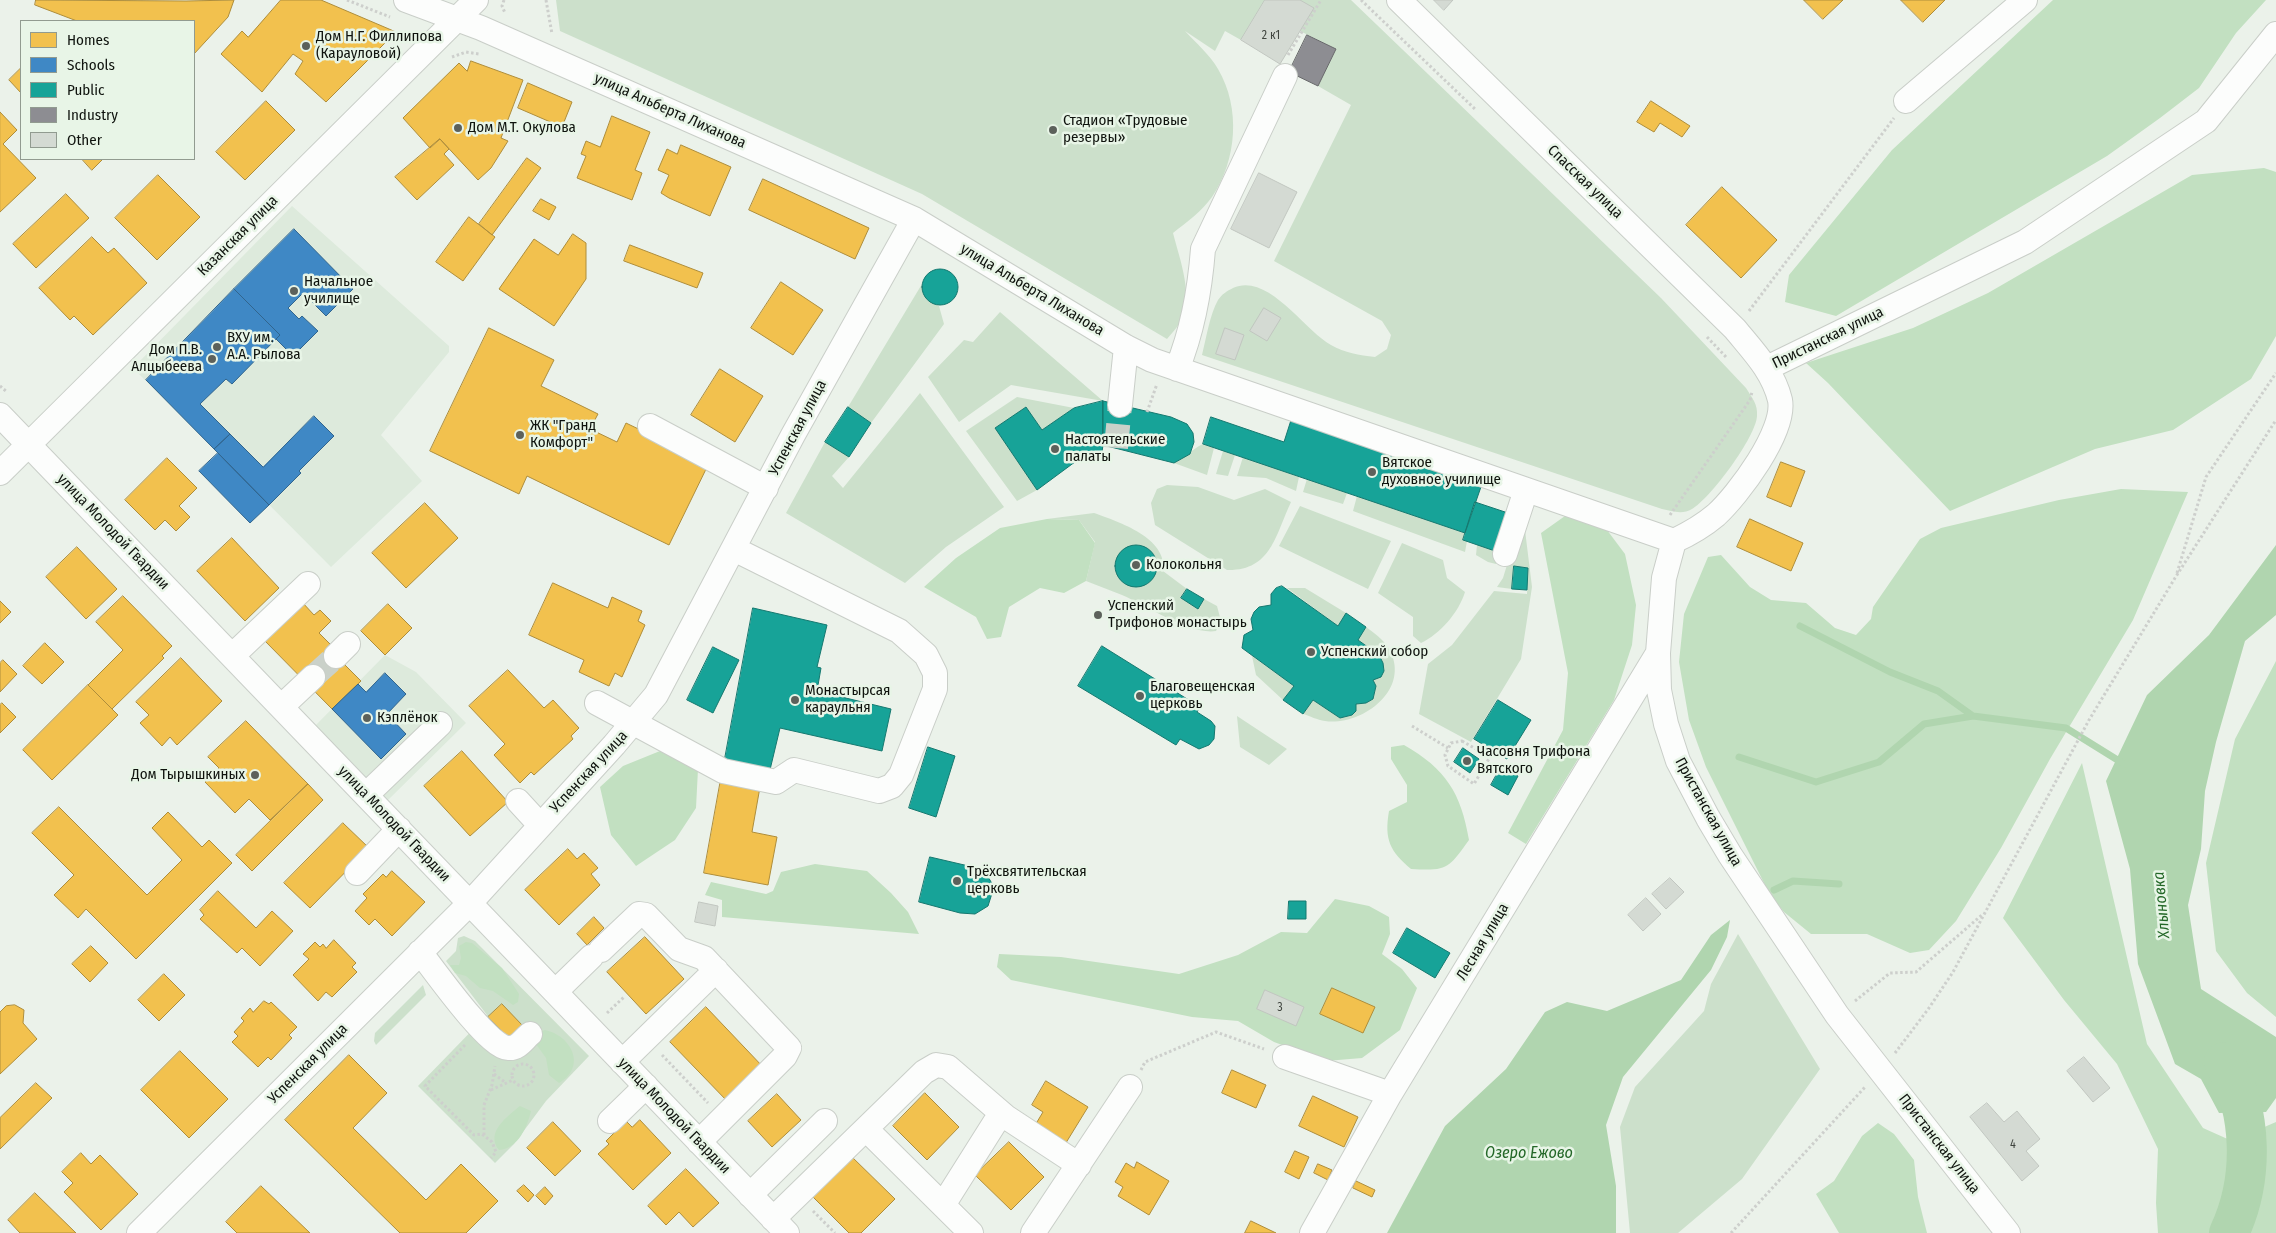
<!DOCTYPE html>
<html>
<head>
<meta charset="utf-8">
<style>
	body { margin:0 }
	#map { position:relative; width:2276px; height:1233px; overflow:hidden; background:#ebf2ea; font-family:"Fira Sans Condensed",sans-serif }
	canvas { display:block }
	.legend { position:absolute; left:20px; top:20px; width:175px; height:140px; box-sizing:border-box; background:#e8f5e7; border:1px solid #919b90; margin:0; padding:6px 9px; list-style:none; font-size:15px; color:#0f130e }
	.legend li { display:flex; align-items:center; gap:10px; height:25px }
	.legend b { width:25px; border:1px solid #919b90 }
</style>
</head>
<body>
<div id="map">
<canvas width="2276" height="1233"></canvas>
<ul class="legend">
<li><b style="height:14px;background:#f2c14e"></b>Homes</li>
<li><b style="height:14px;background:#3f88c5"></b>Schools</li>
<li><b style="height:14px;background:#17a398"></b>Public</li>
<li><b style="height:14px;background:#8d8d92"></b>Industry</li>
<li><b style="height:14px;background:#d4dad3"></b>Other</li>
</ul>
</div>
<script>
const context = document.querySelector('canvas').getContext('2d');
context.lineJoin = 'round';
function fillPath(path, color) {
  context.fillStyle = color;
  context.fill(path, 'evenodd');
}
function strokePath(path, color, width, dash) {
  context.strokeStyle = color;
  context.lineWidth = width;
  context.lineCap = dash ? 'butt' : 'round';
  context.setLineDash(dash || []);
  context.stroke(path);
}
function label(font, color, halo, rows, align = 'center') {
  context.font = font + ' "Fira Sans Condensed",sans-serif';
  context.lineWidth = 5;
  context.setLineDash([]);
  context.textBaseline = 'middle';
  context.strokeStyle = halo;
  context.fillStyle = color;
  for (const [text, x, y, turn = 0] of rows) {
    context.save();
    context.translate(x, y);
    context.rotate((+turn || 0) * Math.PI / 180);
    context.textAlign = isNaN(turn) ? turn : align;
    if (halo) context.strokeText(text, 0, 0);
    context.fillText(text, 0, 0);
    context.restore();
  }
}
const built = new Path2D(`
	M292 206 449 346V352L381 435 422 481 331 567 133 368Z
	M385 655 416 672 466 723 386 802 313 728Z`);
const green = new Path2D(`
	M556 0H1265L1241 40 1225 31 1215 51 1185 31C1196 43 1210 55 1218 69 1241 108 1237 160 1212 197 1202 211 1187 222 1173 233 1180 261 1195 297 1179 324 1176 329 1171 334 1167 339L922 194 560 31Z
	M1300 0H1351L1661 298 1746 388C1752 398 1758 404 1757 416 1756 437 1710 499 1692 509 1682 515 1672 511 1662 509L1202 355C1206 339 1210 314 1218 300 1222 294 1227 291 1233 288 1268 272 1305 331 1331 345 1345 353 1359 355 1375 357L1387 349 1391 335 1382 321 1274 261 1351 105 1318 86 1336 49 1300 31Z
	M922 284 927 300 939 306 944 324 871 423 848 407Z
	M1000 312 1103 401 1011 385 959 422 928 377 964 340 973 342Z
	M920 393 1004 507 946 547 905 583 786 513 825 442 849 457 832 476 843 488Z
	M1017 397 1074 408 1042 430 1026 407 995 428 1037 490 1017 501 966 431Z
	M1203 444 1214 448 1207 475 1174 463C1188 457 1190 450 1203 444Z
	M1223 451 1235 455 1228 476 1216 474Z
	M1243 457 1299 477 1296 491 1266 478 1237 476Z
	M1307 479 1347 493 1343 504 1303 492Z
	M1167 485 1198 487 1234 500 1265 489 1291 502C1275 536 1271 571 1227 570L1155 525 1151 503 1157 489Z
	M1357 496 1465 533 1463 539 1467 541 1465 552 1353 511Z
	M1300 506 1391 541 1368 589 1279 546Z
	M1094 513C1119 522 1168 538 1163 571L1187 589 1181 598 1198 608 1204 599 1217 606 1221 621 1216 631C1190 635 1147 606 1122 595 1110 590 1098 586 1086 581L1095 542 1079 520 1047 519Z
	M1524 522 1532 587 1521 659 1471 742 1419 714 1428 664 1452 645 1494 591 1527 594 1528 568 1514 566 1512 589 1497 587 1503 578 1510 555 1500 552 1496 564 1488 562 1476 555 1477 545Z
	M1402 543 1443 560 1447 578 1465 592C1459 612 1440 634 1421 643L1413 636V617L1378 593Z
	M1287 588H1305L1346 613 1338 626Z
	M1366 627C1377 635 1387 642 1392 655 1407 694 1359 726 1325 721 1317 720 1310 716 1303 714L1313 700 1340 718 1352 715 1356 711V704L1366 703 1373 699 1376 686 1373 680 1384 671C1383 655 1370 648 1358 640Z
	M1252 656 1294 686 1283 700 1256 675Z
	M1237 716 1287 749 1269 765 1240 747Z
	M1738 934 1820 1069 1742 1179 1678 1233H1630L1620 1127 1635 1087 1704 1011 1711 984Z
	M464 936 475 941 589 1056 546 1101 514 1144 495 1163 418 1086 487 1015 446 961 456 951 458 938Z
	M423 985 426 995 376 1045 374 1041 375 1033Z`);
const forest = new Path2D(`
	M2053 0H2266L2236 33 2199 88 2160 118 2107 156 1836 316 1785 302 1789 275 1892 150Z
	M2264 168 2276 172V336L2251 379 2173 430 2095 449 1950 511 1828 383 1806 363 1913 328 1988 293 2192 175Z
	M2121 489 2188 492 2133 620 2050 759 2001 848 1956 921 1929 950 1910 953 1867 934H1811L1784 912 1770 895 1706 767 1689 720 1679 662 1684 614 1708 557 1721 555 1750 587 1771 600 1806 603 1835 628 1856 635 1871 619 1873 607 1920 539 1941 528 2059 500Z
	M1565 516 1607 530 1625 554 1636 605 1632 645 1614 700 1526 844 1508 833 1563 730 1568 673 1541 533Z
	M1047 519 1079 520 1095 543 1086 581 1064 593 1040 588 1009 607 1001 637 987 639 976 617 924 587 956 558 1000 528Z
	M2276 661V1017L2247 993 2216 951 2206 863 2235 739Z
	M1404 745C1446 769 1461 793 1469 840 1448 869 1448 871 1411 869 1390 851 1384 840 1389 811L1407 802V785L1391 759V747Z
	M660 751 698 769 696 808 675 840 636 866 611 835 600 787 623 766Z
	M2082 763 2147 1044 2203 1128 2232 1141 2276 1122V1233H2158L2156 1203 2158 1149 2117 1064 2064 1000 2003 918Z
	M815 864 867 871 891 893 908 912 919 934 722 917V900L705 895 711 882 766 894 773 891 781 872Z
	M1335 899 1369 906 1389 917 1390 934 1382 954 1402 969 1417 988 1400 1030 1362 1058 1326 1061 1274 1042 1238 1021 1192 1017 1011 980 997 967 999 954 1061 957 1179 974 1238 955 1281 932 1307 933Z
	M466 942 472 943 502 968 519 994 518 1002 513 1005 493 991 480 988 466 976 455 973 450 965H459L461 958 459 946Z
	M545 1030C572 1036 587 1067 559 1083L549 1075 546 1058 536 1044 540 1032Z
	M520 1106 531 1111C527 1127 519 1148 499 1150 485 1132 507 1117 520 1106Z
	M1878 1123 1894 1134 1914 1160 1918 1197 1927 1233H1839L1816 1194 1834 1181 1862 1136Z`);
const water = new Path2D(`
	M2276 545V615L2245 641 2216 742 2205 791 2201 849 2188 905 2201 989 2276 1037V1098L2266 1112 2219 1113 2201 1079 2175 1064 2138 964 2130 869 2106 781 2147 695 2209 635Z
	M1730 920 1727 937 1711 970 1623 1077 1606 1125 1616 1186V1233H1387L1445 1126 1506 1069 1545 1012 1567 1002 1607 1011 1681 980 1711 935Z`);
const homes = new Path2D(`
	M36 0 186 1 234 0 228 17 194 54V21H77L35 5Z
	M281 0H321L396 32 326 102 295 74 303 61 293 54 262 92 221 54 242 31 248 37Z
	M1804 0H1843L1823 19Z
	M1901 0H1945L1923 22Z
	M471 61 523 80 501 138 508 141 491 168 478 180 440 139 430 148 403 118 459 63 467 71Z
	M21 68V93L9 80Z
	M528 83 572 102 562 127 518 108Z
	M266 101 295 130 245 180 216 152Z
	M1651 101 1690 126 1682 137 1660 123 1654 132 1637 122Z
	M0 112 17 130 3 144 36 178 0 212Z
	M612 116 650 132 635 170 642 173 632 200 577 178 586 156 581 154 586 141 600 147Z
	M440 139 449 149 444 154 454 165 417 200 395 177Z
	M681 145 731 167 710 216 669 198 661 193 669 175 658 170 667 149 677 154Z
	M527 158 541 168 492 235 479 224Z
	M82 159H103L92 170Z
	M158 175 200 217 157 260 115 218Z
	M763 179 869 228 855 259 749 210Z
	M1722 187 1777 240 1741 278 1686 225Z
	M66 194 89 218 36 268 13 244Z
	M541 199 556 207 549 220 533 211Z
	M469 217 495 237 463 281 436 262Z
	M573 234 586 243V279L554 326 499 289 534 239 558 255Z
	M92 237 108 253 114 248 147 283 93 335 74 316 70 320 39 288Z
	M630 245 703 273 697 288 624 261Z
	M781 282 823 310 793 355 751 328Z
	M489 328 554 360 541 386 598 414 590 429 617 442 626 423 709 463 669 545 527 476 519 494 430 451Z
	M720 369 763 396 735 442 691 415Z
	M167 458 197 488 179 506 190 517 176 531 165 520 155 530 125 500Z
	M1781 462 1805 471 1791 507 1767 497Z
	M425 503 458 538 406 588 372 553Z
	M1750 519 1803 543 1791 571 1737 547Z
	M232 538 279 588 245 621 197 571Z
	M77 547 117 589 86 619 46 577Z
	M553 583 608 608 612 597 642 611 638 621 645 625 622 677 615 673 609 686 579 672 584 660 529 635Z
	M123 596 172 646 162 656 164 658 112 709 88 685 123 650 96 622Z
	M0 601 11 612 0 623Z
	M302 602 314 615 320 610 331 621 319 633 334 648 331 651 361 681 332 709 264 640Z
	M388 604 412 628 385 655 361 631Z
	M45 643 64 662 42 684 23 666Z
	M181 658 222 701 177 745 170 737 162 746 140 723 149 715 136 702Z
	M3 660 17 674 0 692V663Z
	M508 670 544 708 553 700 579 728 571 736 573 739 534 775 531 772 520 783 494 755 505 744 469 706Z
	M88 685 118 715 52 780 23 750Z
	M2 703 16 717 0 733V705Z
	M246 721 308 784 270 820 249 799 235 813 205 782 219 768 208 757Z
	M462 751 508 802 470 836 424 786Z
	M721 779 760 787 752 832 777 837 768 885 704 873Z
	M308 784 323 800 252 871 236 855Z
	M59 807 147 895 182 860 152 828 168 812 202 847 209 840 232 863 136 959 86 909 78 918 54 895 74 875 32 833Z
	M343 823 369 848 310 908 284 883Z
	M568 849 577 859 584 853 598 868 591 874 600 885 559 925 525 890Z
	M392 871 425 902 392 936 375 919 369 925 355 911 367 898 363 894 383 874 386 877Z
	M218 891 256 928 272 911 293 931 260 966 242 948 237 953 200 919 204 915 200 910Z
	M594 917 604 928 587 945 577 934Z
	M645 937 684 979 646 1014 607 972Z
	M334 940 356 963 352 967 357 972 332 997 326 992 318 1001 293 975 309 959 303 954 315 942 320 947 323 944 326 948Z
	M91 946 108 963 90 982 72 964Z
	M164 974 185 995 159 1021 138 1000Z
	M1332 988 1375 1007 1363 1033 1320 1014Z
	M264 1001 269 1004 271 1002 297 1027 289 1035 292 1038 271 1060 268 1057 258 1067 232 1042 238 1036 234 1032 244 1021 241 1018 250 1008 253 1012Z
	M502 1004 522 1025 509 1038 488 1017Z
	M15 1005 24 1010 23 1023 37 1039 0 1074V1012L6 1006Z
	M706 1007 764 1068 728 1102 670 1042Z
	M180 1051 228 1099 189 1138 141 1090Z
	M349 1055 387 1093 353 1128 426 1200 461 1164 498 1201 466 1233H400L285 1120Z
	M1232 1070 1266 1085 1256 1108 1222 1093Z
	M1046 1081 1088 1107 1064 1146 1034 1127 1043 1112 1032 1105Z
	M36 1083 52 1098 0 1149V1118Z
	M925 1093 959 1127 927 1160 893 1126Z
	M777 1094 801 1120 772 1147 748 1121Z
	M1313 1096 1358 1117 1344 1147 1299 1126Z
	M640 1120 671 1153 633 1190 598 1154 609 1144 606 1141 626 1121 632 1127Z
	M553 1122 581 1151 555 1176 527 1148Z
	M1009 1142 1044 1177 1011 1210 975 1175Z
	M1295 1151 1309 1157 1299 1179 1285 1172Z
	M81 1153 91 1164 100 1155 138 1194 101 1230 64 1192 73 1183 62 1172Z
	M851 1156 895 1199 861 1233H849L812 1196Z
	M1137 1162 1169 1181 1149 1215 1118 1196 1123 1187 1115 1182 1126 1163 1134 1168Z
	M1318 1164 1332 1170 1328 1180 1314 1173Z
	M686 1169 719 1203 693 1227 679 1212 666 1225 648 1206Z
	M1356 1181 1375 1190 1372 1197 1353 1188Z
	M524 1185 534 1195 528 1202 517 1191Z
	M261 1186 310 1233H237L226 1222Z
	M545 1187 553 1196 545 1205 536 1196Z
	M35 1193 76 1233H20L8 1220Z
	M1251 1221 1276 1233H1245Z`);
const schools = new Path2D(`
	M294 229 353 289 326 316 303 293 288 308 299 319 302 316 318 331 293 356 276 339 280 335 234 289Z
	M234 289 280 335 232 384 226 379 200 404 230 434 214 449 146 380Z
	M314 416 334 436 299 471 301 473 269 505 214 449 230 434 263 467Z
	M218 453 269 505 250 523 199 471Z
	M385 673 406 694 387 714 406 734 381 759 332 709 358 684 366 692Z`);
const public = new Path2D(`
	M922 287a18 18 0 1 1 36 0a18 18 0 1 1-36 0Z
	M1103 401V445L1102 452 1098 458 1092 460H1087L1083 456 1037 490 995 428 1026 407 1042 430 1074 408Z
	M1103 401 1171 417 1187 424 1193 433 1194 442 1190 454 1174 463 1103 445Z
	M848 407 871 423 849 457 825 442Z
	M1211 417 1284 442 1292 417 1483 481 1465 533 1203 444Z
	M1475 502 1508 513 1495 551 1463 540Z
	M1115 566a21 21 0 1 1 42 0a21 21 0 1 1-42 0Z
	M1514 566 1528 568 1527 590 1512 589Z
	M1282 586 1338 626 1346 613 1366 627 1358 640 1379 655 1383 663 1384 671 1381 677 1373 680 1376 686 1373 699 1366 703 1356 704V711L1352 715 1340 718 1313 700 1303 714 1283 700 1294 686 1242 648 1244 635 1253 630 1251 619 1254 612 1259 607 1271 605V594L1276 588Z
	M1187 589 1204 599 1198 609 1181 598Z
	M753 608 827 625 817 667 821 668 817 691 891 709 882 751 780 728 769 774 724 764Z
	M1102 646 1200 707 1197 712 1211 721 1215 726 1214 739 1209 745 1199 749 1180 739 1176 745 1078 686Z
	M713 647 739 660 713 713 687 700Z
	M1498 700 1531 720 1507 759 1474 739Z
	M928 747 955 756 936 817 909 808Z
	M1463 748 1479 759 1470 773 1454 762Z
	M1501 767 1518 776 1508 795 1491 785Z
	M930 857 973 867 987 875 994 887 988 906 975 914 960 913 919 902Z
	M1289 901H1306V919H1288Z
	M1407 928 1450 953 1435 978 1393 953Z`);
const industry = new Path2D(`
	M1307 35 1336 49 1318 86 1289 72Z`);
const stream = new Path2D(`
	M1800 626 1890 672 1938 691 1973 716
	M1739 757 1816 782 1879 762 1924 724 1973 716 2066 728 2124 764
	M1774 890 1793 881 1839 884`);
const river = new Path2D(`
	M2224 1062C2253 1112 2254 1180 2229 1233`);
const building = new Path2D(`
	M1265 0H1300L1314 8 1280 64 1241 40Z
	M1434 0H1453L1444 10Z
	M1259 173 1297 192 1269 248 1231 229Z
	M1264 308 1281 318 1267 341 1250 331Z
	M1225 328 1244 335 1235 360 1216 354Z
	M1670 878 1684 892 1666 909 1652 894Z
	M1646 898 1661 914 1643 931 1628 915Z
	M699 902 718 906 715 926 695 922Z
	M1265 990 1304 1007 1296 1026 1257 1009Z
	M2084 1057 2110 1088 2093 1102 2067 1071Z
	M1987 1103 2004 1122 2017 1111 2040 1139 2026 1151 2039 1166 2022 1181 1970 1117Z`);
const minorTunnel = new Path2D(`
	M1116 448 1120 405
	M313 677 336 656`);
const path = new Path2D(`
	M347 0 390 17
	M504 0 502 6 505 13
	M546 0 552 34
	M1361 0 1476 110
	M1288 55 1321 0
	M452 57 466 52 479 54
	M1749 311 1894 118
	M1707 337 1727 358
	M0 386 7 392
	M1147 412 1157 384
	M1670 515 1750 400 1752 392
	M2177 573 2206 477 2276 373
	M1412 726 1448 748
	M1462 741 1490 757 1474 784 1448 766 1445 755 1451 743Z
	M1855 1001 1890 973 1916 972 1983 914
	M607 1013 624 997
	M465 1045 425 1086 474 1135 482 1134 492 1142 496 1152 491 1158
	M1895 1053 1929 1008 1953 972 2089 720 2175 578 2276 420
	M662 1055 708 1103
	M512 1075a11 11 0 1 1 22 0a11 11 0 1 1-22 0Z
	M1141 1070 1145 1062 1216 1032 1264 1049
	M494 1074 506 1083
	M491 1090 513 1080
	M484 1135V1105L492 1085 495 1066
	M813 1211 835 1233
	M1731 1233 1866 1086`);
const minor = new Path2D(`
	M406 0 481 28 914 219 1126 347 1152 360 1674 541
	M1399 0 1735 329C1753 351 1773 371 1780 400 1786 431 1738 495 1716 515 1703 526 1689 534 1674 541L1664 578 1658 653 1659 690 1666 724 1678 761 1708 818 1730 855 1837 1015 2008 1233
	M1906 101 2025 0
	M1767 368 2025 242 2206 121 2276 34
	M1177 369C1192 332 1200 289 1203 249L1285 76
	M1120 405 1126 347
	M0 415 787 1233
	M650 426 766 488
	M0 473 476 0
	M1505 554 1526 490
	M232 656 308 584
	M336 656 348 644
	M597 703 723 771 776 782 794 770 879 791 892 786 901 775 935 689V673L926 655 899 631 734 549
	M281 707 313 677
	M366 795 440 724
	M518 801 540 825
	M357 873 399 829
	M601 950 639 914 646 915 679 949 704 958 789 1048 785 1056 699 1142
	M420 952C434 970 489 1048 508 1048 518 1049 523 1040 530 1034
	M555 992 591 957
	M1285 1057 1390 1094
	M622 1062 716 970
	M610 1121 646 1086
	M866 1129 971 1233
	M750 1195 825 1121
	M943 1205 1001 1113
	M773 1219 924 1072 936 1065 948 1067 1006 1117 1079 1165
	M139 1233 470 903 614 745 656 695 793 435 914 219
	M1033 1233 1130 1087
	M1312 1233 1390 1094 1658 653`);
const markers = [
	[306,46,5,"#5c615b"],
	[458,128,5,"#5c615b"],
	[1053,130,5,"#5c615b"],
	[294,291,5,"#5c615b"],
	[217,347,5,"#5c615b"],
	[212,359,5,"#5c615b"],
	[520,435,5,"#5c615b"],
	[1055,449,5,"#5c615b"],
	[1372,472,5,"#5c615b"],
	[1136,565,5,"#5c615b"],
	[1098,615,5,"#5c615b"],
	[1311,652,5,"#5c615b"],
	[1140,696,5,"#5c615b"],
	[795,700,5,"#5c615b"],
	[367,718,5,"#5c615b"],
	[1467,761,5,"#5c615b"],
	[255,775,5,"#5c615b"],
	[957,881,5,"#5c615b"]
];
const numberNames = [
	["2 к1",1271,36],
	["3",1280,1008],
	["4",2013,1145]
];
const poiNames = [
	["Дом Н.Г. Филлипова",316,37],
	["(Карауловой)",316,54],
	["Стадион «Трудовые",1063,121],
	["резервы»",1063,138],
	["Дом М.Т. Окулова",468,128],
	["Начальное",304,282],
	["училище",304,299],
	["ВХУ им.",227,338],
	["А.А. Рылова",227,355],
	["Дом П.В.",202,350,"right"],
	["Алцыбеева",202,367,"right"],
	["ЖК \"Гранд",530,426],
	["Комфорт\"",530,443],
	["Настоятельские",1065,440],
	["палаты",1065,457],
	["Вятское",1382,463],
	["духовное училище",1382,480],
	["Колокольня",1146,565],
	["Успенский",1108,606],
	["Трифонов монастырь",1108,623],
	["Успенский собор",1321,652],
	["Благовещенская",1150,687],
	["церковь",1150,704],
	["Монастырсая",805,691],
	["караульня",805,708],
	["Кэплёнок",377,718],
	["Часовня Трифона",1477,752],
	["Вятского",1477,769],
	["Дом Тырышкиных",245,775,"right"],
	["Трёхсвятительская",967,872],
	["церковь",967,889]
];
const streetNames = [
	["улица Альберта Лиханова",670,111,24],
	["Спасская улица",1585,182,44],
	["Казанская улица",238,236,-45],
	["улица Альберта Лиханова",1032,290,31],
	["Пристанская улица",1828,338,-26],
	["Успенская улица",798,428,-62],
	["улица Молодой Гвардии",113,532,46],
	["Успенская улица",589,772,-47],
	["Пристанская улица",1708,812,61],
	["улица Молодой Гвардии",394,824,46],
	["Лесная улица",1483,942,-59],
	["Успенская улица",308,1064,-45],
	["улица Молодой Гвардии",674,1116,46],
	["Пристанская улица",1939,1144,52]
];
const waterNames = [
	["Хлыновка",2162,905,-95],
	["Озеро Ежово",1529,1154]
];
fillPath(built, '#ddeadc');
fillPath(green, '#cce0cb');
fillPath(forest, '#c2e0c1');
fillPath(water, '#b0d5af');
fillPath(homes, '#f2c14e');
strokePath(homes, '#ae8d3b', 1);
fillPath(schools, '#3f88c5');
strokePath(schools, '#31658e', 1);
fillPath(public, '#17a398');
strokePath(public, '#15786f', 1);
fillPath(industry, '#8d8d92');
strokePath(industry, '#67686a', 1);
strokePath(stream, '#b0d5af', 7);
strokePath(river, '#b0d5af', 40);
fillPath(building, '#d4dad3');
strokePath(building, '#c1c6c0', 1);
strokePath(minorTunnel, '#cad1c9', 24, [24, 12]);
strokePath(minor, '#c9cec8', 26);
strokePath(path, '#cdcfcc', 3, [2.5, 2.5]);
strokePath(minor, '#fcfdfc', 24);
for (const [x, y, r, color] of markers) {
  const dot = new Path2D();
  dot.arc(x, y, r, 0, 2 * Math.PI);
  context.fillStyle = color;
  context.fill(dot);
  strokePath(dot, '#e8f5e7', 2);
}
label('12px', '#40453f', null, numberNames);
label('15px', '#0f130e', '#e8f5e7', poiNames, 'left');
label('15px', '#0f130e', '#e8f5e7', streetNames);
label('italic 16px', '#246828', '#e8f5e7', waterNames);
</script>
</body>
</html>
